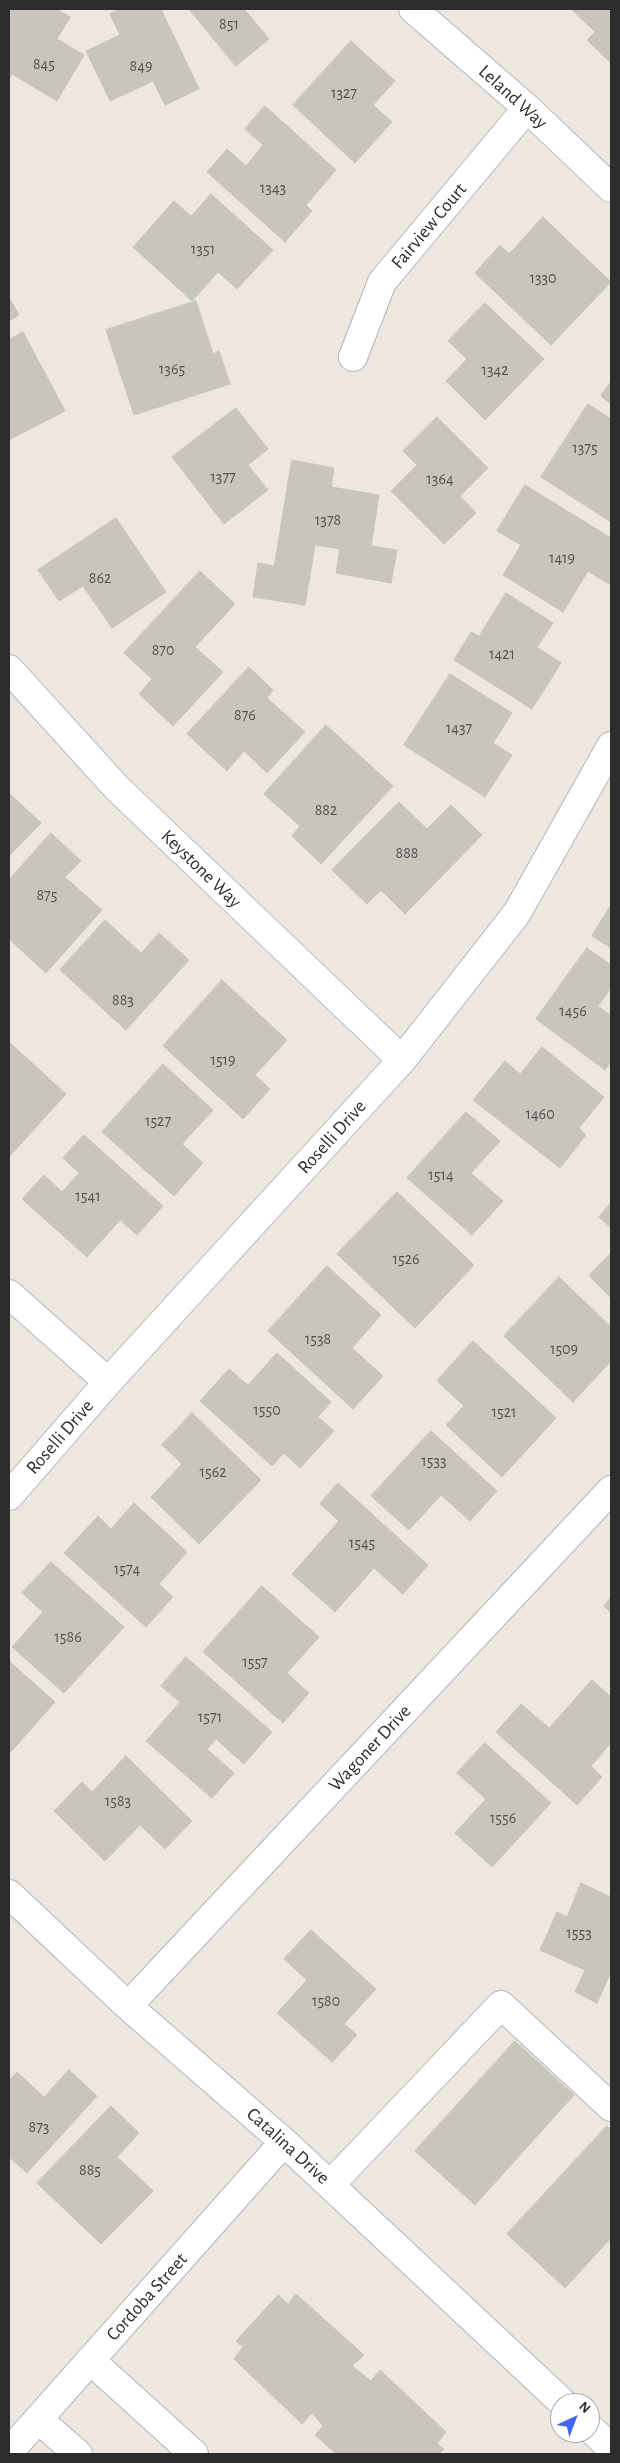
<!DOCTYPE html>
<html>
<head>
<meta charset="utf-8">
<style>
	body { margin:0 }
	#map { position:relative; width:620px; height:2463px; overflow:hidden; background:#ede7df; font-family:"Alegreya Sans",sans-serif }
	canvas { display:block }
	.frame { position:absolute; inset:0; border:10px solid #2c2c2c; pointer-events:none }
	.north { position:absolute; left:550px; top:2393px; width:50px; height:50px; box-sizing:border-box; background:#fff; border:1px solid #ababab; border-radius:50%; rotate:43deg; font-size:14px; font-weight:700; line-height:20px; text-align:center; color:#2c2c2c }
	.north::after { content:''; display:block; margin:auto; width:18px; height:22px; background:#4465f5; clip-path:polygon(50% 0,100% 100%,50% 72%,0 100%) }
</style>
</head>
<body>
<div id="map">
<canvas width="620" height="2463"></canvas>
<div class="frame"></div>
<div class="north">N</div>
</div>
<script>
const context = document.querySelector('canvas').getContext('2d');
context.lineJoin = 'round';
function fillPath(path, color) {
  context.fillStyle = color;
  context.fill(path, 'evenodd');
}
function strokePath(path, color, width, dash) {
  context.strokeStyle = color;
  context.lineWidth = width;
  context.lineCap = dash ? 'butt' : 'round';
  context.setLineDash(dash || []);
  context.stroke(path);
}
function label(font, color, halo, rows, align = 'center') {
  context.font = font + ' "Alegreya Sans",sans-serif';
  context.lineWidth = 4;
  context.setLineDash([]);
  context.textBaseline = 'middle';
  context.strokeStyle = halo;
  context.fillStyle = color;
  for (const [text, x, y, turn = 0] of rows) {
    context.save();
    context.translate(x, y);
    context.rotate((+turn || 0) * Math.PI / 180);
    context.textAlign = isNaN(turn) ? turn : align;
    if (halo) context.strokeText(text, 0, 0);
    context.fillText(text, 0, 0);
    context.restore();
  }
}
const building = new Path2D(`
	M12 9H56L70 17 57 39 84 55 57 101 12 74 9 78V14Z
	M120 9H161L199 89 165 105 153 81 110 101 86 51 120 35 110 14Z
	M189 9H244L269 39 236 66Z
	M571 9H611V63L587 40 595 32Z
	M351 41 395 81 373 105 392 122 355 163 293 105Z
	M265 106 336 170 306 205 312 211 285 242 207 172 227 149 246 166 263 145 245 129Z
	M211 194 273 250 237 289 218 272 192 301 133 247 174 201 191 216Z
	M543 217 611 282 551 345 475 273 500 245 509 254Z
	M9 297 19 315 9 321Z
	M196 301 213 354 219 351 230 384 134 415 106 330Z
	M485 303 544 359 485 420 446 381 467 359 448 341Z
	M23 332 65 411 9 440V340Z
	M611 382V404L601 396Z
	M588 404 611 419V522L541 477Z
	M236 408 268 449 248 465 268 490 224 524 172 457Z
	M437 417 488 468 460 496 476 513 444 544 391 491 417 465 403 451Z
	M292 460 334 468 331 487 379 495 371 546 397 550 391 583 336 573 340 549 315 545 305 605 253 597 258 563 274 566Z
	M525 485 611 538V581L609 584 588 571 563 612 503 575 521 545 497 531Z
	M116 518 166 592 112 628 83 586 59 601 38 570Z
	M200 571 235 604 195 647 223 672 173 726 139 694 152 679 124 653Z
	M506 593 553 623 537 647 561 663 532 709 454 660 471 632 479 636Z
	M249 667 273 690 267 698 305 732 267 773 244 751 227 771 187 734Z
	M450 674 512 713 493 743 512 755 485 797 404 745Z
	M326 725 393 786 321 864 292 836 300 826 264 794Z
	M9 793 41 823 9 856Z
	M399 802 427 829 451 805 482 835 405 914 381 890 367 904 332 870Z
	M51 833 81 861 65 877 102 910 46 973 9 939V880Z
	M611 905V948L592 936Z
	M105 920 141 953 159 933 189 960 126 1030 60 970Z
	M587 948 611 965V988L598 1006 611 1016V1061L605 1070 536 1019Z
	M222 980 287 1040 255 1075 270 1089 243 1119 163 1046Z
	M9 1042 66 1094 9 1157Z
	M542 1047 604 1097 579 1128 586 1135 560 1168 473 1100 505 1061 520 1074Z
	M163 1064 213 1110 182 1144 203 1163 174 1196 102 1132Z
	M466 1112 500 1141 471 1173 503 1201 472 1235 407 1178Z
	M84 1135 163 1206 137 1235 120 1220 87 1257 22 1199 44 1175 62 1192 79 1173 63 1158Z
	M397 1192 474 1265 415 1328 337 1254Z
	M611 1203V1228L599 1217Z
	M611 1253V1298L589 1276Z
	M327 1266 381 1315 352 1348 383 1376 353 1409 268 1331Z
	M559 1277 611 1327V1361L573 1402 504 1336Z
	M473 1341 556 1418 502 1477 446 1425 464 1406 437 1381Z
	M277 1353 331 1402 318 1417 334 1431 300 1468 284 1453 272 1466 200 1401 229 1369 248 1385Z
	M192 1413 261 1480 199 1544 151 1497 182 1464 162 1445Z
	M431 1431 497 1491 470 1521 441 1495 409 1530 371 1496Z
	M338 1483 428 1565 403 1594 374 1568 335 1612 292 1574 339 1521 320 1504Z
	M134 1503 187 1552 159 1584 173 1597 146 1627 64 1553 98 1516 111 1529Z
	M51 1562 124 1627 64 1693 12 1647 43 1612 22 1593Z
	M262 1586 319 1637 287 1673 309 1693 283 1723 203 1652Z
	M611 1598V1613L604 1606Z
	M186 1657 272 1732 244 1764 216 1739 207 1749 234 1773 212 1798 146 1741 180 1702 161 1686Z
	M9 1661 55 1702 9 1754Z
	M592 1680 611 1697V1743L591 1766 602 1777 577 1805 496 1732 521 1704 549 1728Z
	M485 1743 551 1803 492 1867 455 1833 486 1799 457 1773Z
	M126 1756 192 1821 165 1849 140 1825 105 1861 54 1811 82 1782 92 1792Z
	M581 1883 611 1897V1972L597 2003 575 1992 585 1970 540 1950 557 1912 567 1917Z
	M311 1930 376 1989 344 2024 357 2035 332 2062 277 2013 307 1980 284 1959Z
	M515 2041 574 2095 475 2205 415 2151Z
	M69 2070 97 2096 27 2173 9 2157V2081L17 2072 44 2097Z
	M111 2106 139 2133 117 2157 153 2191 101 2244 37 2183Z
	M607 2126 611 2130V2238L565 2288 507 2234Z
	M296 2294 364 2355 352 2366 371 2381 380 2370 446 2432 437 2444 444 2449 439 2454H336L315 2435 323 2426 312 2413 302 2424 234 2359 243 2347 236 2341 278 2295 288 2304Z`);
const minor = new Path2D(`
	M413 9 527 108 611 188
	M353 357 382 282 527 108
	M9 669 117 788 402 1060
	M9 1294 108 1382
	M9 1496 108 1382 402 1060 517 913 611 746
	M9 1894 128 2006 284 2142 563 2403
	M128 2006 611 1490
	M330 2185 501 2005 611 2107
	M90 2360 194 2454
	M38 2419 78 2454
	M590 2428 611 2448
	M9 2452 284 2142`);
const numberNames = [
	["851",229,24],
	["845",44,64],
	["849",141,66],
	["1327",344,93],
	["1343",273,188],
	["1351",203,249],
	["1330",543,278],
	["1365",172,369],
	["1342",495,370],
	["1375",585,448],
	["1377",223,477],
	["1364",440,479],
	["1378",328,520],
	["1419",562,558],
	["862",100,578],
	["870",163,650],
	["1421",502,654],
	["876",245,715],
	["1437",459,728],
	["882",326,810],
	["888",407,853],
	["875",47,895],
	["883",123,1000],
	["1456",573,1011],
	["1519",223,1060],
	["1460",540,1114],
	["1527",158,1121],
	["1514",441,1175],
	["1541",88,1196],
	["1526",406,1259],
	["1538",318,1339],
	["1509",564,1349],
	["1550",267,1410],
	["1521",504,1412],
	["1533",434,1461],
	["1562",213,1472],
	["1545",362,1543],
	["1574",127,1569],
	["1586",68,1637],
	["1557",255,1662],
	["1571",210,1717],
	["1583",118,1801],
	["1556",503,1818],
	["1553",579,1933],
	["1580",326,2001],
	["873",39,2127],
	["885",90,2170]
];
const streetNames = [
	["Leland Way",513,97,42],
	["Fairview Court",429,226,-50],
	["Keystone Way",201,869,44],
	["Roselli Drive",332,1137,-48],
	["Roselli Drive",60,1437,-49],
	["Wagoner Drive",370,1748,-47],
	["Catalina Drive",288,2146,42],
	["Cordoba Street",147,2297,-48]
];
fillPath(building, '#c9c5bd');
strokePath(building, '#c9c3b8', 1);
strokePath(minor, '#b2b5bf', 30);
strokePath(minor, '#fff', 28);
label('16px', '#535250', null, numberNames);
label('19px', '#2c2c2c', '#fff', streetNames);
</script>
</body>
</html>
